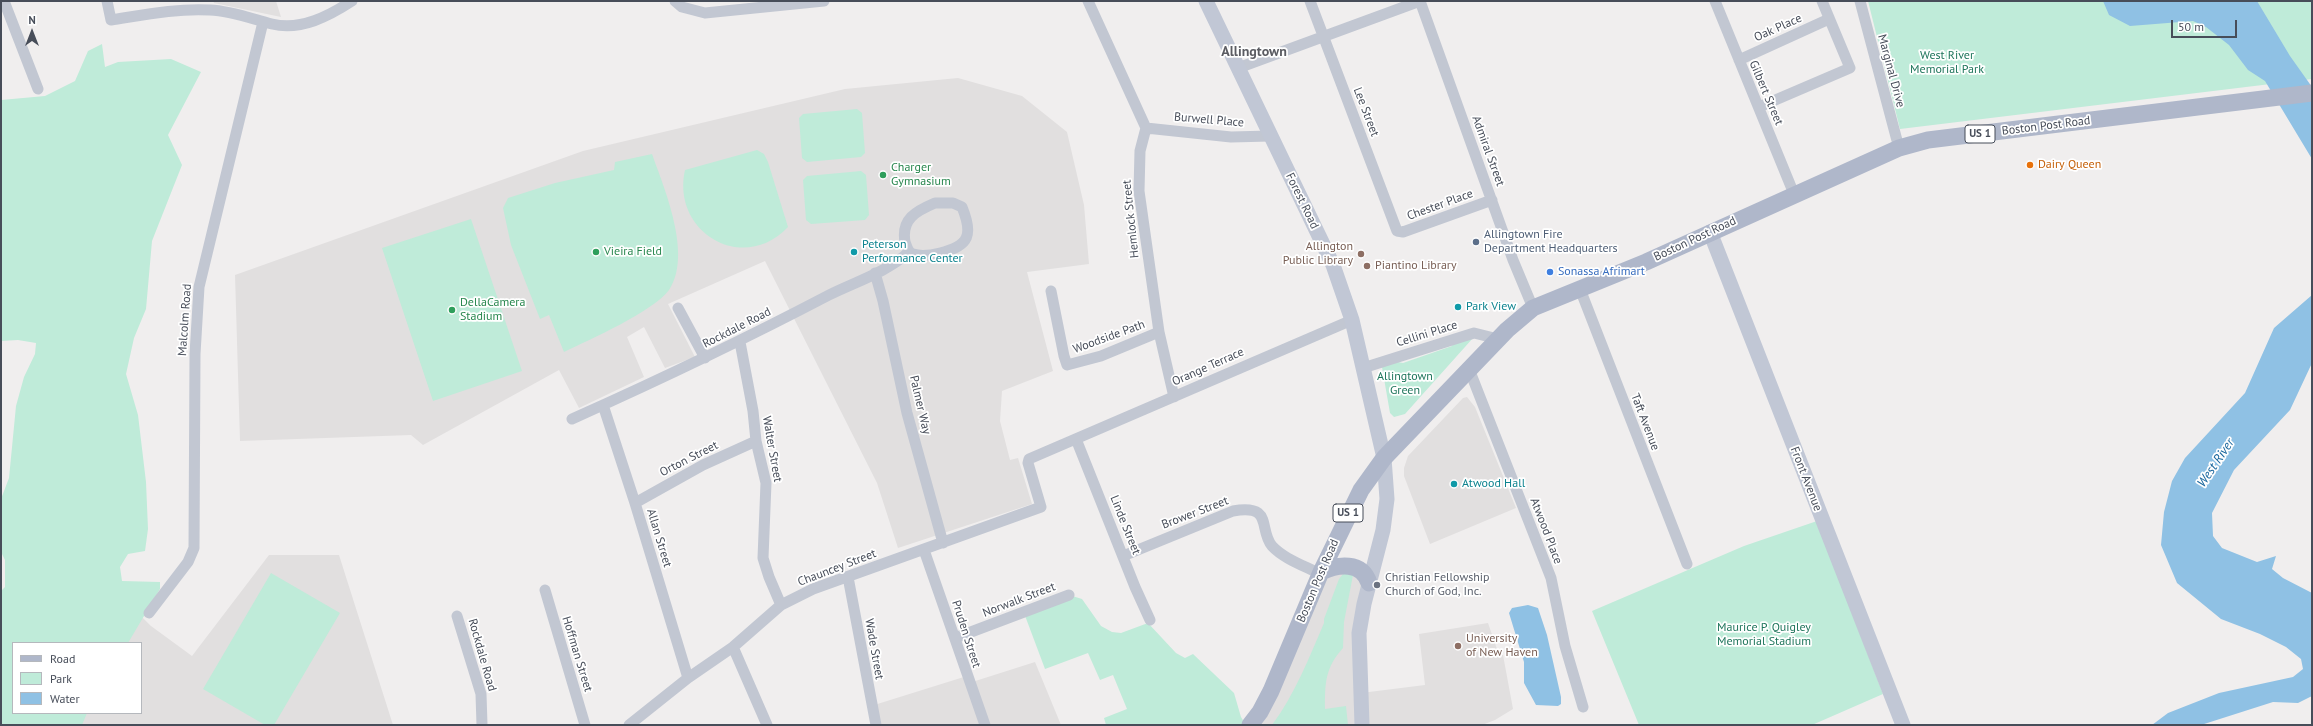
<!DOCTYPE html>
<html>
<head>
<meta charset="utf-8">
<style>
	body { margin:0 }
	#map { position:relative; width:2313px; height:726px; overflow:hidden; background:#f0eeee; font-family:"PT Sans",sans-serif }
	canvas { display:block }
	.frame { position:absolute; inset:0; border:2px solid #474d59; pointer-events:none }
	.legend { position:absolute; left:12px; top:642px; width:130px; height:72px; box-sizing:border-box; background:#fff; border:1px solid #b5b8bd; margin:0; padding:5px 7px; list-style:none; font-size:12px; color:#474d59 }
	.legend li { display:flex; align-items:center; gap:8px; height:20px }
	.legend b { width:20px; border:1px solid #b5b8bd }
	.north { position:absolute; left:12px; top:12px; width:40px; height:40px; -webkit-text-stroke:3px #fff; paint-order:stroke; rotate:0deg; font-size:11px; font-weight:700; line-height:16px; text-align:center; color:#474d59 }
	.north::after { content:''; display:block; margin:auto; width:14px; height:18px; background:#474d59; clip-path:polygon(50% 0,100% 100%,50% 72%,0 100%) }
	.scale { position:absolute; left:2171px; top:20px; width:66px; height:18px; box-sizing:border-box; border:2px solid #474d59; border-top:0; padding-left:5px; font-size:12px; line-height:14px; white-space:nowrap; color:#474d59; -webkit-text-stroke:3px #fff; paint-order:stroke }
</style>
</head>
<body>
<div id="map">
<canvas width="2313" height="726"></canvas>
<div class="frame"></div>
<ul class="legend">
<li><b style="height:5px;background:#afb7ca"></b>Road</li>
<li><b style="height:11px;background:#bfebd9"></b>Park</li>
<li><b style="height:11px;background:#8fc1e4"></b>Water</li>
</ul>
<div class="north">N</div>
<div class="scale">50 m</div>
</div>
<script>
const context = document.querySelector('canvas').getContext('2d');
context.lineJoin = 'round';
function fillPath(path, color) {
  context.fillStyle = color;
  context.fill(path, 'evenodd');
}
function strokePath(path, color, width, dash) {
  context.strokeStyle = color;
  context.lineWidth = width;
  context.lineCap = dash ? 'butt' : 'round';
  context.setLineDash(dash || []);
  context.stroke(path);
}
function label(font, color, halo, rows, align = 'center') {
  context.font = font + ' "PT Sans",sans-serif';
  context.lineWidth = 3.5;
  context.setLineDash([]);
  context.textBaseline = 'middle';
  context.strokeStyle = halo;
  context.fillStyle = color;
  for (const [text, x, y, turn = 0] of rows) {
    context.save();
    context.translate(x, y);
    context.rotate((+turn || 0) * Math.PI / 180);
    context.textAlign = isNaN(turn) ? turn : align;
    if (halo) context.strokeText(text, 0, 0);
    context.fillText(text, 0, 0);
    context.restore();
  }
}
const education = new Path2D(`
	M213 1H276L281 17 214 3Z
	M958 78 1022 96 1067 132 1084 205 1089 264 1027 272 1053 371 1002 391 1000 421 1010 460 1018 458 1032 504 898 548 877 483 765 261 668 304 695 357 665 368 644 327 627 337 644 377 579 408 559 370 423 445 411 435 240 441 235 275 583 151 845 89Z
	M1467 397 1475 407 1516 508 1430 544 1404 476V468L1408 456 1463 398Z
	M269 555H339L393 725H1V634L137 612 151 626 192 656ZM13 643H141V713H13Z
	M1321 572H1363L1361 693 1425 685 1419 634 1488 623 1499 655H1503L1513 709 1495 720 1482 725H1250Z
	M1035 662 1061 725H876L871 706 967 676 969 683Z`);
const green = new Path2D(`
	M1868 1H2312V79L1900 129Z
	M102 44 105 67 118 62 171 59 201 72 168 135 182 165 152 241 146 309 134 338 126 374 138 415 146 482 148 529 145 551 128 554 120 567 122 581 160 582V589L128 643H13V713H87L82 725H1V591L5 587V560L1 552V499L9 478 16 406 24 377 35 354 36 343 18 340 1 341V100L45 96 75 81 88 51Z
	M857 109 862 113 865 153 861 157 807 162 802 158 799 118 803 114Z
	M757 150 764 154 768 162 788 227C743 275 671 232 685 170Z
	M652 154C664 188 693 255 669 290 654 311 589 340 564 352L549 315 540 319 511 245 503 208 508 198 555 183 614 170 615 162Z
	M861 171 866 175 869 215 865 220 811 224 806 220 803 180 807 176Z
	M471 219 522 371 433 401 382 248Z
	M1473 338 1405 414 1394 417 1390 413 1382 367 1398 362 1403 363 1452 346 1453 343Z
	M1817 521 1883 694 1812 725H1639L1592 611 1744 546Z
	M271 573 340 613 274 725H265L203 689Z
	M1344 573 1353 575 1344 622 1343 648C1325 668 1325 683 1325 709L1346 706 1348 725H1272C1295 694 1309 658 1324 623V619L1339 579Z
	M1069 595 1082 599 1101 626 1112 632 1121 633 1148 623 1176 653 1185 658 1193 654 1234 693 1241 717 1246 725H1106L1104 718 1127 709 1113 675 1100 680 1088 653 1045 669 1024 613Z`);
const water = new Path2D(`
	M2103 1H2257L2290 56 2312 87V159L2265 81 2248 70 2229 45 2206 27 2193 21 2130 26 2109 15Z
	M2312 295V363L2290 410 2234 470 2212 513 2213 536 2222 548 2257 562 2276 556 2272 569 2283 578 2312 593V696L2298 703 2273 702 2201 725H2152L2168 713 2219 693 2293 677 2303 669 2301 659 2286 647 2260 634 2221 619 2177 583 2161 545 2164 512 2172 481 2185 458 2245 393 2274 328Z
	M1528 605 1538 608 1547 635 1561 697V704L1558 706 1536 705 1524 683V662L1509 613 1512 608Z`);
const street = new Path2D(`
	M4 1 38 89
	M107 1 111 20C143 15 177 8 210 10 232 11 252 19 272 24 301 31 329 16 352 1
	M675 1 682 7 705 13 824 1
	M1088 1 1146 128 1140 151 1139 191 1159 332 1174 397
	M1310 1 1397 231 1403 232 1492 200
	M1420 1 1513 260 1533 308
	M1715 1 1794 194
	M1860 1 1899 148
	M1739 60 1829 19
	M1238 68 1420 1
	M1759 107 1850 68 1822 1
	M1146 128 1231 137 1270 136
	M935 203H953L962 207C973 234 970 246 940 253 932 255 922 257 913 254 908 253 907 247 905 242 901 219 916 211 935 203Z
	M875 273 883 301 907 413 943 543
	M1580 289 1687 564
	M1051 291 1064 356 1067 365 1101 356 1159 332
	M678 308 705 358
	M740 342 753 411 756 441 766 483 763 558 769 577 781 605
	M1363 368 1474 333 1498 339
	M1469 369 1551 578 1565 646 1583 707
	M603 405 635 503 688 678
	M572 419C659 380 745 339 829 295 855 282 887 272 909 252
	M1076 439 1135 587 1150 620
	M635 503 703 465 756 441
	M924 550 985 725
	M1123 556 1233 511C1274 504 1258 529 1272 546 1284 559 1305 566 1320 574
	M848 577 876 725
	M545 590 585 725
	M149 613 188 562 194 548 195 354 199 287 263 22
	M457 616 481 694 482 725
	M955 638 1069 595
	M733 647 767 725
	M629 725 688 678 733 647 781 605 813 589 1041 507 1028 463 1029 459 1352 320`);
const secondary = new Path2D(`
	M1206 1 1333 265 1352 320 1384 458 1387 499 1383 530 1364 604 1359 633 1362 725
	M1710 232 1903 725`);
const primary = new Path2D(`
	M1321 572C1338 564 1362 561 1369 583
	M1250 725 1260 712 1271 691 1321 572 1361 490 1384 458 1507 330 1533 308 1646 262 1899 148 1928 140 2312 93`);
const markers = [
	[2030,165,4,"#e8710a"],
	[883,175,4,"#2e9e5b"],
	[1476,242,4,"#5c6f8a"],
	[596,252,4,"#2e9e5b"],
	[854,252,4,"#0f9aa8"],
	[1361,254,4,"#8d6e63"],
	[1367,266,4,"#8d6e63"],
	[1550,272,4,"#3f7fe0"],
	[1458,307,4,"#0f9aa8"],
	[452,310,4,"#2e9e5b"],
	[1454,484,4,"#0f9aa8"],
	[1377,585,4,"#6b7280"],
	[1458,646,4,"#8d6e63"]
];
const shields = [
	[1980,134,30],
	[1348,513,30]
];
const shieldNames = [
	["US 1",1980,134],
	["US 1",1348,513]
];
const streetNames = [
	["Oak Place",1778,28,-24],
	["Marginal Drive",1891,71,75],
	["Gilbert Street",1766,93,67],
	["Lee Street",1366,112,69],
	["Burwell Place",1209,120,5],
	["Boston Post Road",2046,126,-7],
	["Admiral Street",1488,151,70],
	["Forest Road",1302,201,64],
	["Chester Place",1440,205,-20],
	["Hemlock Street",1131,219,-96],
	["Boston Post Road",1695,239,-25],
	["Malcolm Road",185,320,-86],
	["Rockdale Road",737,328,-27],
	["Cellini Place",1427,334,-17],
	["Woodside Path",1109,337,-20],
	["Orange Terrace",1208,367,-24],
	["Palmer Way",920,405,77],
	["Taft Avenue",1645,422,69],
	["Walter Street",772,449,80],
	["Orton Street",689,459,-27],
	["Front Avenue",1806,479,69],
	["Brower Street",1195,513,-21],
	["Linde Street",1125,525,68],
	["Atwood Place",1546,531,69],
	["Allan Street",659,538,73],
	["Chauncey Street",837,568,-21],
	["Boston Post Road",1318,581,-67],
	["Norwalk Street",1019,600,-21],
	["Pruden Street",966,634,72],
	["Wade Street",874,649,80],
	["Hoffman Street",577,654,73],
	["Rockdale Road",482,655,74]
];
const parkNames = [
	["West River",1947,56],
	["Memorial Park",1947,70],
	["Allingtown",1405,377],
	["Green",1405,391],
	["Maurice P. Quigley",1764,628],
	["Memorial Stadium",1764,642]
];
const foodNames = [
	["Dairy Queen",2038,165]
];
const leisureNames = [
	["Charger",891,168],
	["Gymnasium",891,182],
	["Vieira Field",604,252],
	["DellaCamera",460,303],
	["Stadium",460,317]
];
const serviceNames = [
	["Allingtown Fire",1484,235],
	["Department Headquarters",1484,249]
];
const cultureNames = [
	["Peterson",862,245],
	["Performance Center",862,259],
	["Park View",1466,307],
	["Atwood Hall",1462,484]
];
const educationNames = [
	["Allington",1353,247,"right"],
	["Public Library",1353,261,"right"],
	["Piantino Library",1375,266],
	["University",1466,639],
	["of New Haven",1466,653]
];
const shopNames = [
	["Sonassa Afrimart",1558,272]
];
const worshipNames = [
	["Christian Fellowship",1385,578],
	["Church of God, Inc.",1385,592]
];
const waterNames = [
	["West River",2216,463,-56]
];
const quarterNames = [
	["Allingtown",1254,52]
];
fillPath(education, '#e1dfdf');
fillPath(green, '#bfebd9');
fillPath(water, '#8fc1e4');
strokePath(street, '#c2c7d2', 11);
strokePath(secondary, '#c1c7d5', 15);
strokePath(primary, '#afb7ca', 17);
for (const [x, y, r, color] of markers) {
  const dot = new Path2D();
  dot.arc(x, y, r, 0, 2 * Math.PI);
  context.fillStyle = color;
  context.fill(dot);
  strokePath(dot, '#fff', 1.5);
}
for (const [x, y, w] of shields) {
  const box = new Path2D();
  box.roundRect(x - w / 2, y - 9, w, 18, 3);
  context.fillStyle = '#fff';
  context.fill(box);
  strokePath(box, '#474d59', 1);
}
label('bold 11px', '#474d59', null, shieldNames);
label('12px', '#474d59', '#fff', streetNames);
label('12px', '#1e755b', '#fff', parkNames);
label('12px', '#c56008', '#fff', foodNames, 'left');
label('12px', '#27864d', '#fff', leisureNames, 'left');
label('12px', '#4e5e75', '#fff', serviceNames, 'left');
label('12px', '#0d838f', '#fff', cultureNames, 'left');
label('12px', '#785e54', '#fff', educationNames, 'left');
label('12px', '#366cbe', '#fff', shopNames, 'left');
label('12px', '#5b616d', '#fff', worshipNames, 'left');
label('italic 13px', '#17659c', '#fff', waterNames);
label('bold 14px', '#5b5c62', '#fff', quarterNames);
</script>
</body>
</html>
